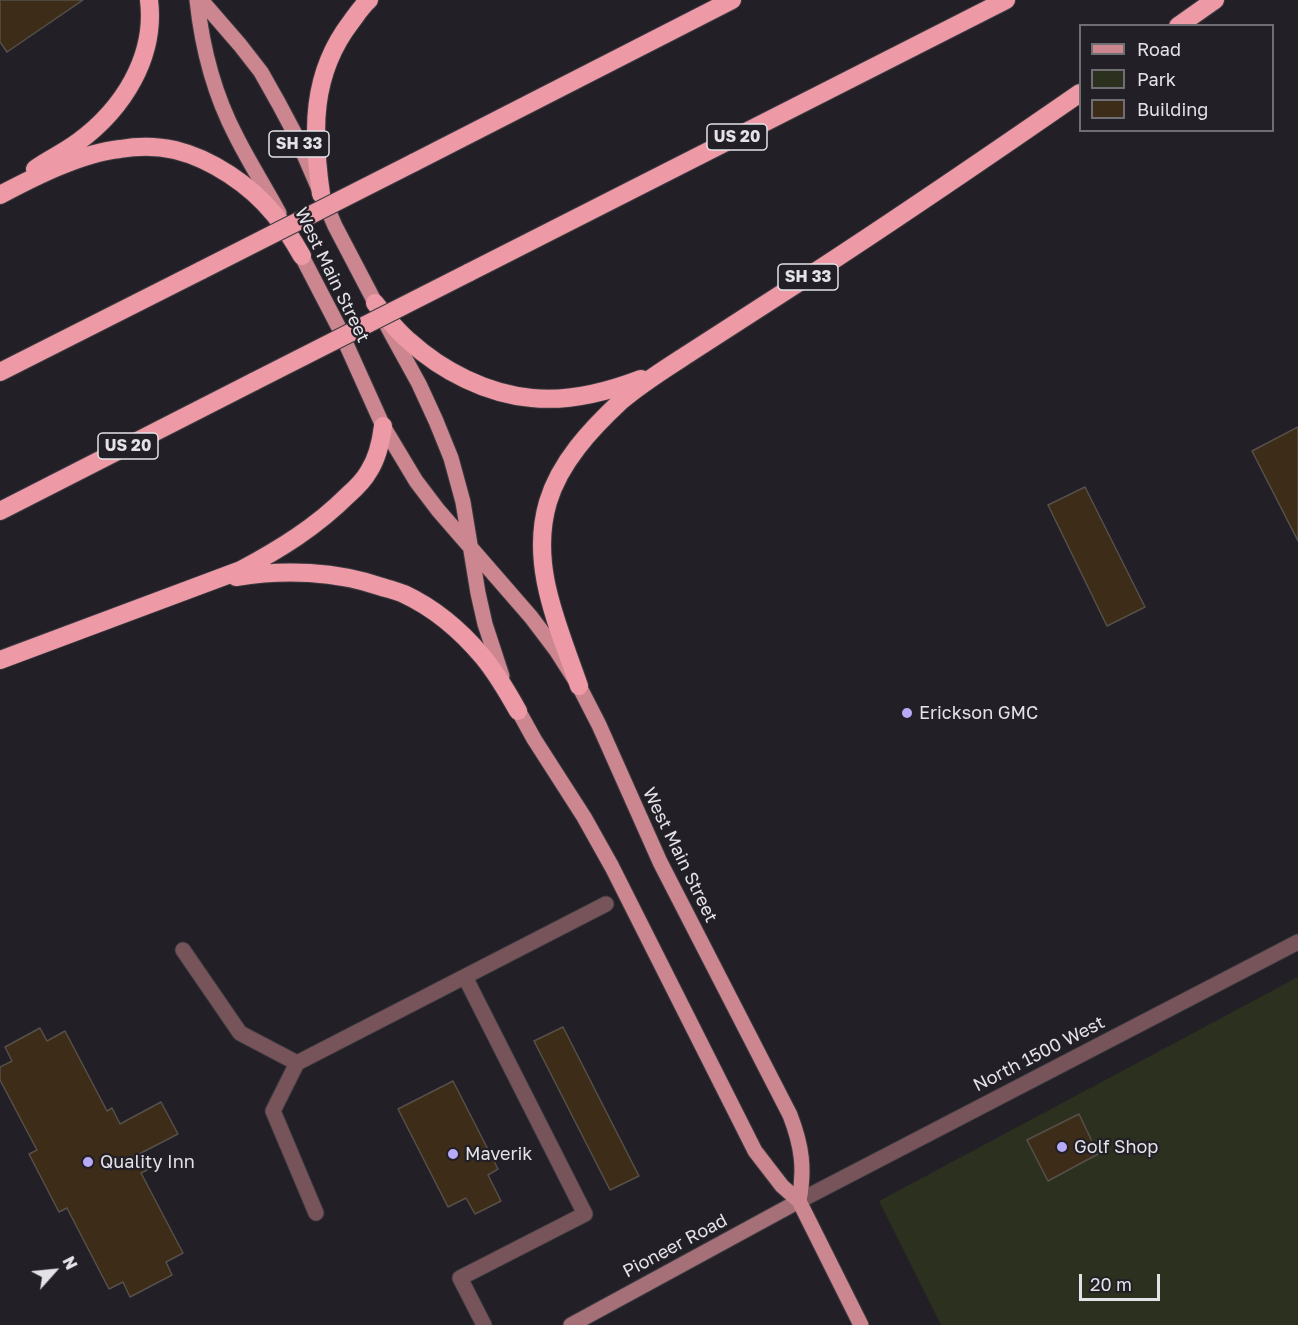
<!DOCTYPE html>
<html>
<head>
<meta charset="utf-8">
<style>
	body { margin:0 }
	#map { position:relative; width:1298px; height:1325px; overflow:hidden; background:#222026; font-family:"Golos Text",sans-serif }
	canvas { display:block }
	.legend { position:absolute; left:1079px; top:24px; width:195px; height:108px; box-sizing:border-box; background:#222026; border:2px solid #6f6e73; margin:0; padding:8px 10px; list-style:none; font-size:18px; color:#e3e2e7 }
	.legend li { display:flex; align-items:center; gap:12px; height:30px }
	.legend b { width:30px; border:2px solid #6f6e73 }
	.north { position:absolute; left:24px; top:1241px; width:60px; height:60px; -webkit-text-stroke:4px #222026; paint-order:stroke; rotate:63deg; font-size:16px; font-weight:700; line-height:24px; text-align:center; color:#e3e2e7 }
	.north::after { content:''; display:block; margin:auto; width:21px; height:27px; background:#e3e2e7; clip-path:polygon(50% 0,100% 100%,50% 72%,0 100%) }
	.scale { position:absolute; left:1079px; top:1274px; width:81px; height:27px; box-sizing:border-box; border:3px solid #e3e2e7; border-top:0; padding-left:8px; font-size:18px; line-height:21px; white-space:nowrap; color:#e3e2e7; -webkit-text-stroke:4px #222026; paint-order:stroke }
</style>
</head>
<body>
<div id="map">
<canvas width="1298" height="1325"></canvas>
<ul class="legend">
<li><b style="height:8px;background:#cc8690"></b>Road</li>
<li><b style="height:16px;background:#2b311e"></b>Park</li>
<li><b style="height:16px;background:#3d2c17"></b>Building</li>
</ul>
<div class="north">N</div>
<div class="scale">20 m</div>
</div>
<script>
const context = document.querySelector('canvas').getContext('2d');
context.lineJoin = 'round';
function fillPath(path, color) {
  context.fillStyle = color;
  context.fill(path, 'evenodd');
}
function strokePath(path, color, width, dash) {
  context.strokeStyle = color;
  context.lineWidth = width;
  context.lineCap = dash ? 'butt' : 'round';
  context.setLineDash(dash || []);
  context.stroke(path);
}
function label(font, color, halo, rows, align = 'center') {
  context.font = font + ' "Golos Text",sans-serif';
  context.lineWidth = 4.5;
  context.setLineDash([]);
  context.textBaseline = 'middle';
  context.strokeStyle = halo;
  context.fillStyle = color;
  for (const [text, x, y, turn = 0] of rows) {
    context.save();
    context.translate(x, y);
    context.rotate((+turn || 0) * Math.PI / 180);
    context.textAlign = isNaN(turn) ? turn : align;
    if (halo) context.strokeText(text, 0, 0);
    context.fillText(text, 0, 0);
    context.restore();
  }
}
const green = new Path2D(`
	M1298 977V1325H941L879 1201Z`);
const building = new Path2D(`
	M0 0H83L7 52 0 42Z
	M1298 427V541L1252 451Z
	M1085 487 1145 607 1107 626 1048 505Z
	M563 1027 639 1176 610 1190 534 1041Z
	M40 1028 47 1041 65 1031 107 1111 112 1108 120 1124 161 1102 178 1134 139 1154 147 1170 141 1173 183 1253 166 1262 172 1275 130 1297 123 1282 109 1289 67 1208 59 1212 29 1154 37 1150 0 1080V1067L12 1061 5 1047Z
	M453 1081 498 1169 488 1175 501 1201 475 1214 466 1198 448 1207 398 1109Z
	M1079 1114 1098 1154 1048 1181 1027 1140Z`);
const lane = new Path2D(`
	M183 950 240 1033 297 1063 273 1111 316 1213
	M465 977 585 1214 460 1278 484 1325
	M297 1063 606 904`);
const street = new Path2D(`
	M799 1201 1298 942`);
const secondary = new Path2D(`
	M571 1325 799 1201`);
const primary = new Path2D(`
	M197 0C202 47 214 94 236 136 249 162 265 187 279 213
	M201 0 240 45 261 72 279 104 296 136 335 226 391 333 419 384 436 421 451 458 463 502 478 593 485 624 502 676
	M297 247 338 326 383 426 416 481 438 510 531 617 556 650 579 686 599 725 660 862 790 1115C802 1146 805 1169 799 1201
	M513 701 534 739 584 817 612 867 755 1151 782 1186 799 1201 861 1325`);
const highway = new Path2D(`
	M1178 26 1215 0
	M413 163 732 0
	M35 169C49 159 65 152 78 142 123 109 156 57 149 0
	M321 194C312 132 311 74 351 22 357 14 362 6 369 0
	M0 195C34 177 81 153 120 149 137 146 158 146 175 150 212 159 250 185 274 214 285 227 294 242 302 256
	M468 273 1006 0
	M375 303C385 316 396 330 409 341 442 371 487 394 532 398 569 402 607 392 641 379
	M0 372 202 270
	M0 511 255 381
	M236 577C284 569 336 571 382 587 389 589 397 591 404 594 434 608 462 632 483 657 497 674 508 693 518 711
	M0 660 241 570C280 549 316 527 348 495 356 488 364 480 369 471 378 457 381 442 383 426
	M579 686C559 627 529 566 548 502 560 462 591 429 621 401 642 383 665 369 688 354 724 331 759 308 795 285 891 223 986 158 1080 93`);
const highwayBridge = new Path2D(`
	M202 270 413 163
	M255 381 468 273`);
const markers = [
	[907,713,6,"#b7abf8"],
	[1062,1147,6,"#b7abf8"],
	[453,1154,6,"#b7abf8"],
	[88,1162,6,"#b7abf8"]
];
const shields = [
	[737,137,60],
	[299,144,60],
	[808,277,60],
	[128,446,60]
];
const shieldNames = [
	["US 20",737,137],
	["SH 33",299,144],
	["SH 33",808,277],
	["US 20",128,446]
];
const streetNames = [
	["West Main Street",332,275,64],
	["West Main Street",680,855,64],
	["North 1500 West",1039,1054,-27],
	["Pioneer Road",675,1246,-28]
];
const poiNames = [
	["Erickson GMC",919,713],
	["Golf Shop",1074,1147],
	["Maverik",465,1154],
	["Quality Inn",100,1162]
];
fillPath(green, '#2b311e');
fillPath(building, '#3d2c17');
strokePath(building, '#56504a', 1.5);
strokePath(lane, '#3d3b41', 17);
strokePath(street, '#3d3b41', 17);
strokePath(secondary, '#3d3b41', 17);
strokePath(primary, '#3d3b41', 17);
strokePath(highway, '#3d3b41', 20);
strokePath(lane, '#765459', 15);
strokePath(street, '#765459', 15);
strokePath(secondary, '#a67078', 15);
strokePath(primary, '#cc8690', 15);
strokePath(highway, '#ee9aa6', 18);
strokePath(highwayBridge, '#3d3b41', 20, []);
strokePath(highwayBridge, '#ee9aa6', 18);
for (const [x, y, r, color] of markers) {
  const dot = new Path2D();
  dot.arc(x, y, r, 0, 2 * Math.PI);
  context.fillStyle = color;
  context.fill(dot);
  strokePath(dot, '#222026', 2);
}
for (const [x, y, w] of shields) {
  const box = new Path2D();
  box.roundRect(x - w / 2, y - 13, w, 26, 4.5);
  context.fillStyle = '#222026';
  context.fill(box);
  strokePath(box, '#e3e2e7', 1.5);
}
label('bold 16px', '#e3e2e7', null, shieldNames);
label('18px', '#e3e2e7', '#222026', streetNames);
label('18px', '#e3e2e7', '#222026', poiNames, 'left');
</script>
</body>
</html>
